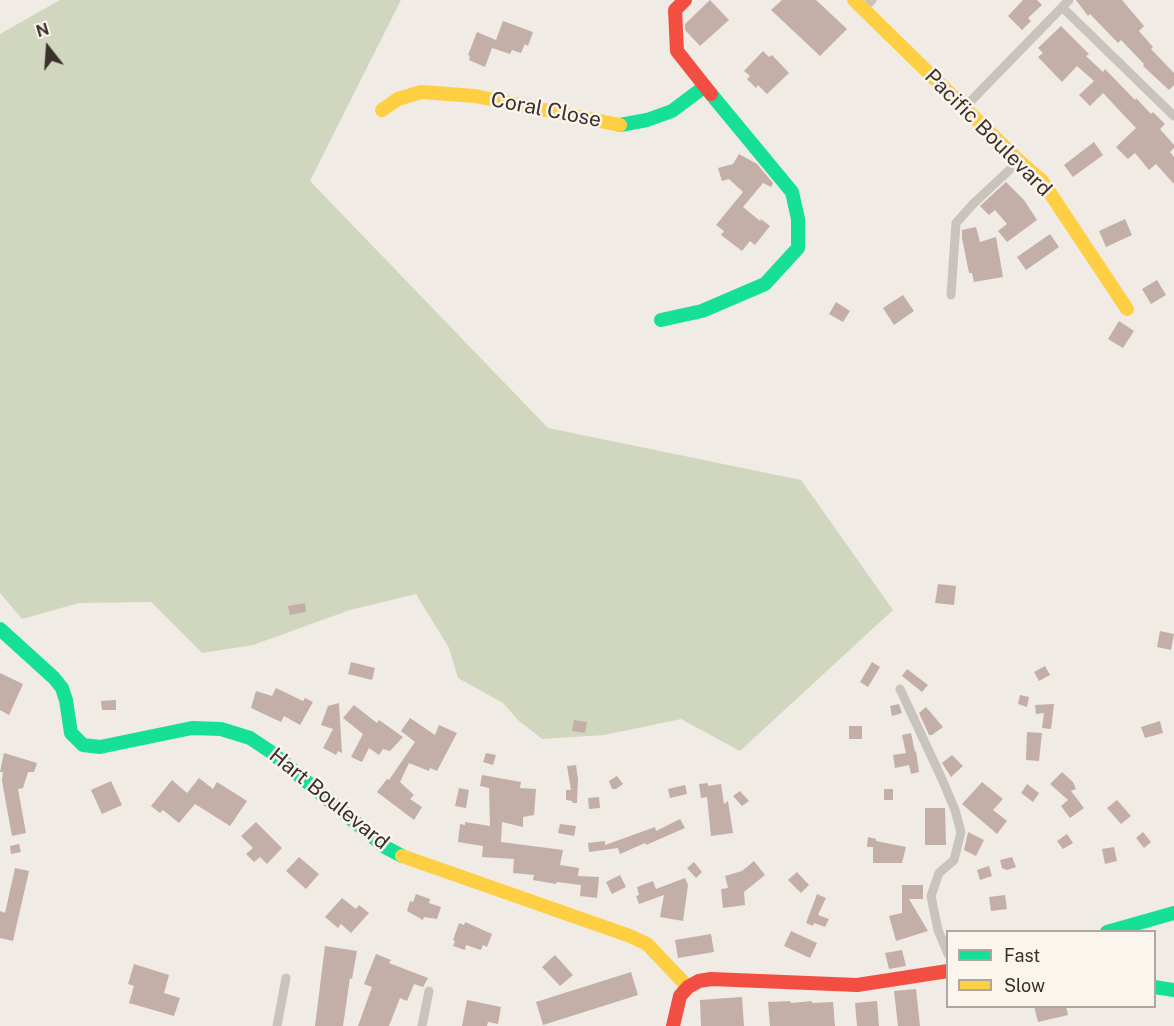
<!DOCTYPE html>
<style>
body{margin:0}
#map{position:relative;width:1174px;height:1026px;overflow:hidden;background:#f0ebe5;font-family:"Public Sans",sans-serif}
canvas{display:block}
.legend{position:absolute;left:946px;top:930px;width:210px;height:78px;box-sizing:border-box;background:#fbf5ee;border:2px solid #aea6a0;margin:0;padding:8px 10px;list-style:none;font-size:18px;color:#3b302b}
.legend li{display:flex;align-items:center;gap:12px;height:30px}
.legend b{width:30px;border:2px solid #aea6a0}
.north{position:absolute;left:18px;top:18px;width:60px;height:60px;-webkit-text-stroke:4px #fbf5ee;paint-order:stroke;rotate:343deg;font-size:16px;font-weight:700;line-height:24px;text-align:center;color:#3b302b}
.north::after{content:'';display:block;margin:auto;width:21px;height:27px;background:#3b302b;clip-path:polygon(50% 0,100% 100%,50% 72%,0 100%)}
</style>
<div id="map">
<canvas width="1174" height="1026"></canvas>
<ul class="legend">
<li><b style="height:8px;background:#16e098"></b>Fast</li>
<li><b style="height:8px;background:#ffcf43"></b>Slow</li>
</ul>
<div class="north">N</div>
</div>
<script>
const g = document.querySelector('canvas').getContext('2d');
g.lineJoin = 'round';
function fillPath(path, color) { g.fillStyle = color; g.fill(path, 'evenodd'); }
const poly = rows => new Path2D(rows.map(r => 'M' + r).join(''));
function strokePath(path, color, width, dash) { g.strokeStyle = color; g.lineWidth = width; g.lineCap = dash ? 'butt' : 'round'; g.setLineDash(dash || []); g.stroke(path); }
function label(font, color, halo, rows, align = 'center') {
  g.font = font + ' "Public Sans",sans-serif'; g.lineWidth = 5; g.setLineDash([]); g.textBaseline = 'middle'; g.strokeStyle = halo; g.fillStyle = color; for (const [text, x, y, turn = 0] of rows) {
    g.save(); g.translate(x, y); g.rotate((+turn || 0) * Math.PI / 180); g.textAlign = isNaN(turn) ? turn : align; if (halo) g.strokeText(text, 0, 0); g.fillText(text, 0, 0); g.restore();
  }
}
fillPath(poly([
 [60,0,401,0,310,181,548,428,801,480,893,610,740,751,681,719,604,735,542,739,518,720,503,703,458,678,449,648,416,594,350,610,253,645,202,653,151,602,79,603,22,619,0,593,0,34]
]), '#d1d6bf');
fillPath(poly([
 [710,0,729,20,700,46,685,30,685,24],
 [782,0,816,0,847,29,820,56,771,10],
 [1023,0,1037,0,1042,5,1028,18,1031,21,1022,30,1008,16],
 [1076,0,1122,0,1144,26,1139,31,1153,47,1151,49,1174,73,1174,85,1169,90,1143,66,1144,64,1121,40,1118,43,1090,14,1088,16],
 [503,21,533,32,528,46,525,44,521,53,512,50,510,54,492,48,485,67,469,60,470,56,468,55,477,32,496,40],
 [1061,26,1089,54,1086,56,1103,72,1105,69,1135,100,1136,98,1151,114,1153,112,1165,124,1160,129,1174,145,1174,148,1170,152,1174,157,1174,184,1156,164,1149,170,1135,153,1128,159,1116,147,1136,128,1103,93,1090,106,1079,95,1094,81,1077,66,1062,82,1038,57,1043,53,1038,48],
 [763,51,769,57,772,55,789,73,767,94,758,85,756,88,747,79,750,76,744,71],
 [1094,142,1103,155,1073,177,1064,165],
 [739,154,757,164,773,183,771,187,763,183,743,207,760,221,761,219,770,226,755,245,750,241,742,251,721,235,724,231,716,225,743,192,729,179,722,181,718,168,733,164],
 [1006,182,1024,200,1037,220,1007,242,998,231,1007,224,995,210,989,215,980,206],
 [1125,219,1132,235,1106,247,1099,231],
 [976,227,980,242,996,237,1003,277,974,282,972,273,969,273,962,238,962,230],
 [1050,234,1059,247,1026,270,1017,257],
 [1157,280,1166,295,1151,304,1142,289],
 [903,295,914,311,894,325,883,308],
 [836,302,850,311,843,322,829,314],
 [1119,321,1134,331,1123,348,1108,339],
 [938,584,956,586,954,605,935,603],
 [305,603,306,612,290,615,288,606],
 [1160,631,1174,634,1171,650,1157,647],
 [351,662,375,668,372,680,348,674],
 [872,662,880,667,868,687,860,682],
 [1045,666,1050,675,1039,681,1034,672],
 [907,669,928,685,922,692,902,676],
 [0,673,23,684,9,715,0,710],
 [276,688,303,701,305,698,313,702,300,725,284,716,281,722,251,708,256,691,272,696],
 [1020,695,1029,697,1027,707,1018,704],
 [116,700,116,710,102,710,101,701],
 [339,703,342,753,338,751,336,755,323,748,333,729,321,725,328,706],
 [899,704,902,713,892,716,890,706],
 [1054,704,1051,729,1042,728,1044,713,1036,714,1035,705],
 [354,705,377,723,379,720,403,737,390,751,383,749,379,755,369,748,362,762,351,757,363,734,343,718],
 [926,707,943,727,932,735,929,735,919,713],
 [410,718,435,735,439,725,457,733,437,771,430,768,429,771,409,763,400,782,414,795,410,799,422,807,414,820,377,792,387,779,389,780,415,742,401,731],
 [574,720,587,722,585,733,572,731],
 [1160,721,1163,733,1145,738,1141,727],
 [849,726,862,726,862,739,849,739],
 [1027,732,1042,733,1039,761,1026,760],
 [911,733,915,752,916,751,919,772,911,774,909,765,895,768,893,755,906,753,902,735],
 [4,753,37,763,34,772,28,772,23,788,18,789,26,833,12,836,2,781,3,772,0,772],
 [486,753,496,755,493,765,483,762],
 [952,755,963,766,951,777,942,763],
 [576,765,578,779,577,803,573,803,572,801,566,800,566,790,571,790,567,766],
 [1062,772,1073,782,1076,789,1071,791,1084,808,1070,818,1061,806,1068,800,1050,784],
 [482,775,521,782,520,788,536,789,534,815,523,817,523,827,502,822,501,842,563,850,560,865,579,868,578,876,599,877,597,898,580,896,581,885,557,882,556,884,533,880,534,875,513,873,514,859,482,857,483,846,458,842,460,824,465,825,465,822,490,826,489,788,480,786],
 [617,776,623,784,616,789,612,789,609,781],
 [199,778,213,789,217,782,247,801,230,826,195,804,179,823,163,810,160,813,151,806,172,780,187,793],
 [111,781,122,805,102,814,91,790],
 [982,782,1003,799,993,810,1007,821,997,834,962,804],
 [708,783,708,786,721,784,724,804,728,801,733,833,711,836,707,797,701,798,699,784],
 [1027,784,1039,793,1033,802,1021,793],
 [685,785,687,794,670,798,668,789],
 [459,788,469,790,466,808,455,806],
 [884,789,893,789,893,800,884,800],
 [740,791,749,801,742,806,733,796],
 [599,797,600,808,589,809,588,798],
 [1117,800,1131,816,1121,824,1107,808],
 [925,808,945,808,946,845,925,845],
 [680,819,685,828,646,845,645,843,620,854,618,848,589,852,588,843,605,841,605,845,655,827,656,831],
 [256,822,282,848,267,864,260,857,254,862,246,854,253,848,241,836],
 [560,824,576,826,574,836,558,833],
 [968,832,984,840,976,856,964,850],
 [1143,832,1151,842,1144,848,1136,838],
 [1067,834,1073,843,1063,849,1057,841],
 [868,837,876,839,876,841,906,847,902,863,873,863,873,847,867,847],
 [19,844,21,852,11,854,10,846],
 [1114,847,1117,861,1105,864,1102,849],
 [299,857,319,874,306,889,286,871],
 [1012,857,1016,867,1007,870,1002,868,1000,860],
 [754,861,765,875,744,892,745,905,723,908,721,889,728,888,725,876,742,871],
 [694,862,702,872,696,878,687,868],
 [989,866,992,876,980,880,977,870],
 [15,868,29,871,13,941,0,938,0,911,5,913],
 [797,872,809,885,801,893,788,880],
 [620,875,626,887,612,894,606,882],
 [685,878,688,885,683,921,660,917,664,895,639,904,636,896,639,895,637,887,653,881,656,889],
 [902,885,923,885,923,899,909,899,928,931,896,941,889,916,902,913],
 [416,894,430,899,429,903,441,907,437,919,424,917,423,920,407,911,410,901,413,902],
 [817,894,826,898,818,915,829,919,825,927,814,923,813,926,806,923],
 [1005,895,1007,909,991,911,989,897],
 [342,898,356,909,359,905,369,913,351,933,341,924,338,928,325,917],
 [465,922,492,934,487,947,483,945,481,950,466,945,465,950,453,946,455,941,453,940,459,923,464,925],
 [791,931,817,943,810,958,784,946],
 [711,934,714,952,678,958,675,940],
 [325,946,357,951,352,979,350,978,343,1026,315,1026],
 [902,950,906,966,889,969,885,953],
 [376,954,391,960,389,963,428,978,423,987,414,984,407,1001,400,998,389,1026,358,1026,372,987,364,984],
 [555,955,573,975,560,986,542,967],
 [134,964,169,975,164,993,180,998,174,1016,129,1003,134,986,128,984],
 [631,972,638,995,543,1025,536,1002],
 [916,989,920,1026,898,1026,894,991],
 [742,997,744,1026,701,1026,700,1000],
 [467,1000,501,1007,498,1024,488,1022,487,1026,462,1026],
 [790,1001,791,1003,812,1001,812,1003,833,1002,835,1026,770,1026,768,1002],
 [877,1001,879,1026,857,1026,855,1003],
 [1034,1006,1066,1006,1068,1015,1038,1022]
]), '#c3afa7');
strokePath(poly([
 [1062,7,1174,116],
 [863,9,872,0],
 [964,108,1069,0],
 [951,295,956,223,973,204,1019,161],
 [900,689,942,779,955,810,961,832,954,860,939,873,931,896,938,930,948,954],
 [277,1026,286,978],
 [422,1026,429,991]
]), '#c9c3be', 9);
strokePath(poly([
 [620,125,647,120,672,111,704,87],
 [661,320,702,311,765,284,798,248,798,219,792,192,711,94],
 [0,629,54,678,62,688,66,700,71,733,83,745,100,747,192,728,221,729,250,738,271,752,385,847,402,856],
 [1107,932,1174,913],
 [1154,987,1174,990]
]), '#16e098', 14);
strokePath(poly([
 [854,0,1019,161,1042,181,1127,309],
 [382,110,398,99,421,92,475,96,620,125],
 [402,856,630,936,647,944,688,987]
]), '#ffcf43', 14);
strokePath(poly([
 [685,0,675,10,677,51,711,94],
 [673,1026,680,996,688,987,699,981,711,979,857,985,948,971]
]), '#f24e42', 14);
label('21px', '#3b302b', '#fbf5ee', [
 ["Coral Close",546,110,11],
 ["Pacific Boulevard",988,133,45],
 ["Hart Boulevard",329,799,39]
]);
</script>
